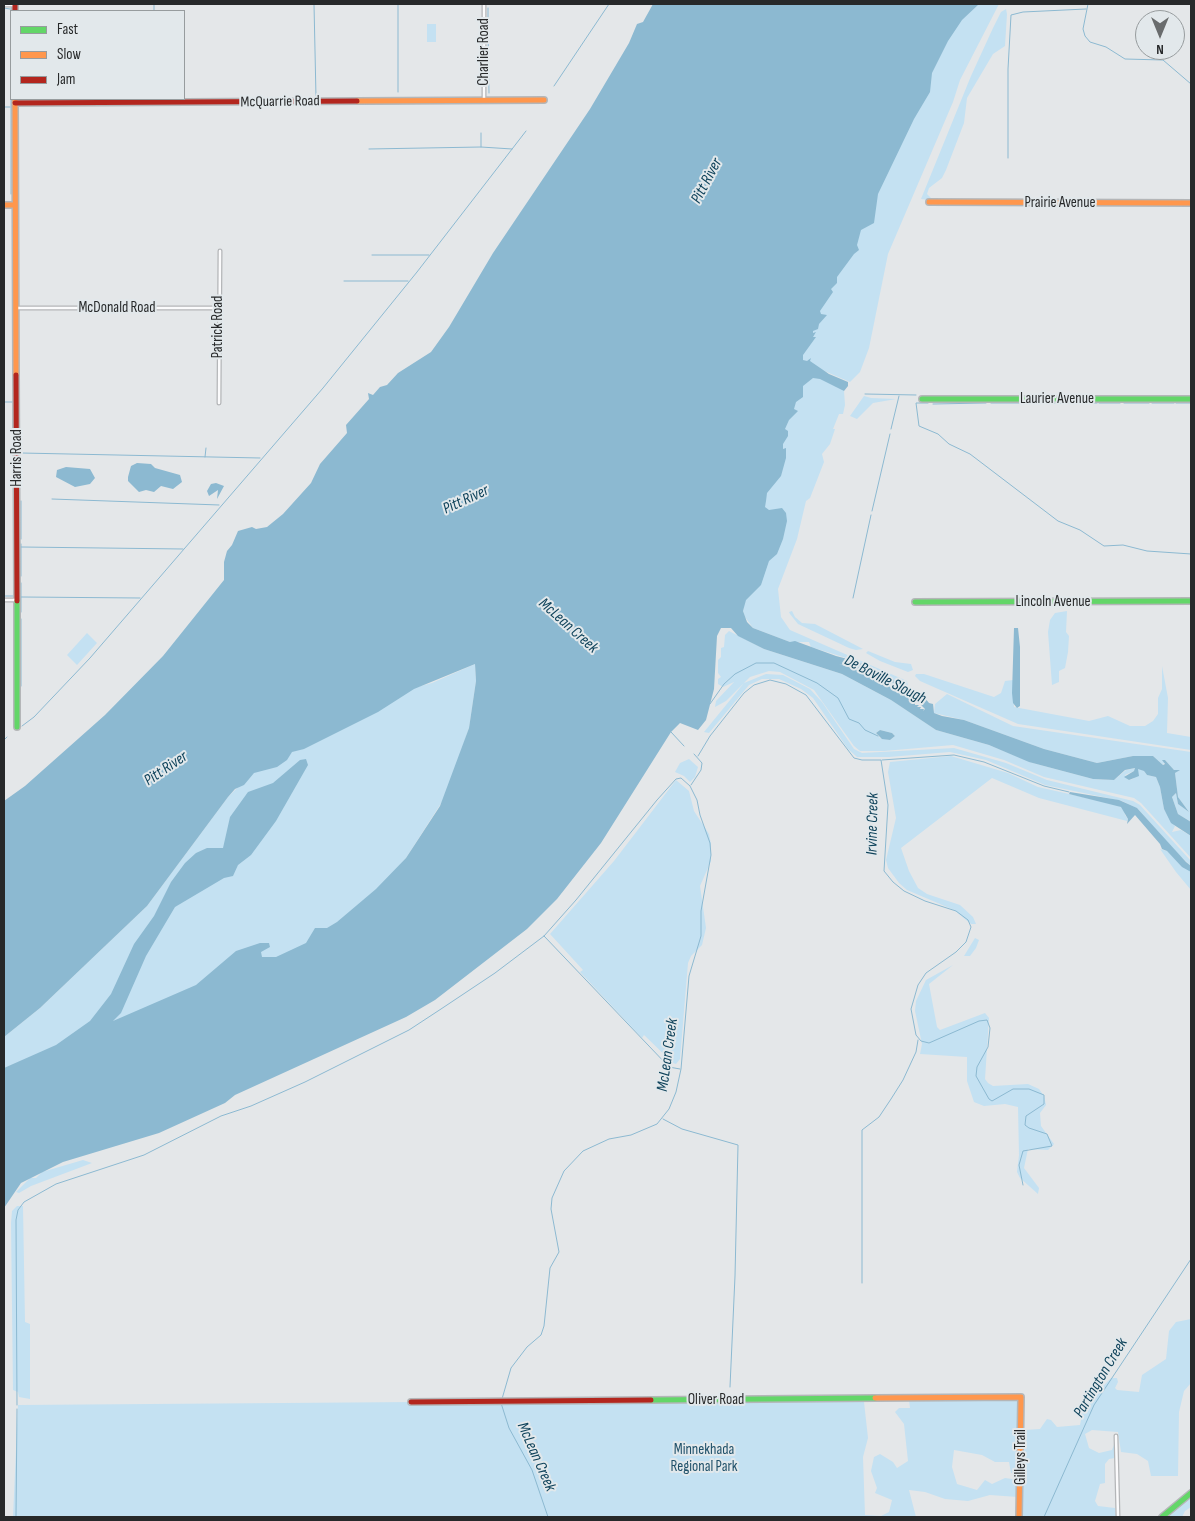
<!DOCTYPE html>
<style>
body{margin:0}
#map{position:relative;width:1195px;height:1521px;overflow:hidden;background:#e4e7e9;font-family:"Sofia Sans Condensed",sans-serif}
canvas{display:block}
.frame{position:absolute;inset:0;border:5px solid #27292a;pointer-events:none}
.legend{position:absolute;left:10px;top:10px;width:175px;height:90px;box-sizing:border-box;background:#e2e8eb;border:1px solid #979c9e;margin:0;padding:6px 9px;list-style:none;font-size:15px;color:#27292a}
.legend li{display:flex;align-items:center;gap:10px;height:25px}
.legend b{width:25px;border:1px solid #979c9e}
.north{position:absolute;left:1135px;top:10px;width:50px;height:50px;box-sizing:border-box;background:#e2e8eb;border:1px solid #979c9e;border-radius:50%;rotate:180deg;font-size:14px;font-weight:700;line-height:20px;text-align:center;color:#27292a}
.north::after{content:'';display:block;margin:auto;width:18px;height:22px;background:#696c6d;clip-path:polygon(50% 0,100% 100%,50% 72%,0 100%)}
</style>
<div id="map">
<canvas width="1195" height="1521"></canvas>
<div class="frame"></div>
<ul class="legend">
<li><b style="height:6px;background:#63d668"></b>Fast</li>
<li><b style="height:6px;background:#ff974d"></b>Slow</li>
<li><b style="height:6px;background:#b3261e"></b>Jam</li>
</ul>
<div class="north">N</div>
</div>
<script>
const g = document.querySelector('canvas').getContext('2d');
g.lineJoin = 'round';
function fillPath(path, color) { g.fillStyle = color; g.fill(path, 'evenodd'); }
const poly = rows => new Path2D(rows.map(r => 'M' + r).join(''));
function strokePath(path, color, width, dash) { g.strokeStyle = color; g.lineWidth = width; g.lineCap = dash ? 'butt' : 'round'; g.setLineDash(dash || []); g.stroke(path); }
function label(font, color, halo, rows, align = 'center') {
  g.font = font + ' "Sofia Sans Condensed",sans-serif'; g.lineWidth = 4; g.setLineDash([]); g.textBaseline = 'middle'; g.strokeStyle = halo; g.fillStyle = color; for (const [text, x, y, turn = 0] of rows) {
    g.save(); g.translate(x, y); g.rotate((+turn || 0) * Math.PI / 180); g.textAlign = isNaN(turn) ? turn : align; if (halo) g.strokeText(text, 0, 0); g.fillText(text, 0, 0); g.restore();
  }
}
fillPath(poly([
 [932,4,999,4,960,80,953,102,888,254,869,348,860,372,850,382,794,358],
 [1006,9,1007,14,1005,46,993,54,967,98,964,123,946,170,942,178,929,188,927,194,931,198,930,200,921,199,971,76,993,28,1001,12],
 [427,24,436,24,436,42,427,42],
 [785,348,844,391,845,405,843,414,839,414,833,429,835,429,830,444,822,454,824,462,810,498,806,501,797,539,778,589,781,617,790,630,907,681,908,687,859,662,811,647,809,642,790,642,753,628,745,617,743,611],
 [864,396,871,398,896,399,873,403,857,419,850,416],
 [792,611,795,617,802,623,815,624,863,649,856,650,849,648,798,624,790,614,789,612],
 [1067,611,1066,632,1069,636,1068,652,1065,668,1059,671,1059,682,1052,685,1048,632,1050,620,1055,613],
 [729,631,764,649,842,674,891,700,936,730,989,745,1033,763,1093,779,1114,780,1126,770,1135,768,1134,771,1125,775,1129,780,1133,779,1138,768,1144,771,1147,775,1156,777,1160,787,1164,809,1175,826,1172,832,1181,830,1191,836,1191,858,1141,803,1134,798,1044,777,1004,760,953,745,884,751,860,751,854,746,814,690,780,672,769,671,750,677,726,701,715,707,716,701,734,682,723,687,718,684,718,679,721,677,718,673,718,660,721,657,721,648,724,647,725,635],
 [880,730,892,733,895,736,890,740,880,738,876,733],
 [87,633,97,643,77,665,67,655],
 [868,651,895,662,911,664,913,670,908,672,880,661,866,653],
 [475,664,476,681,469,728,447,794,406,858,359,913,277,965,4,1068,4,1037,40,1008,147,906,228,797,322,704,409,689,432,683],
 [1162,666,1168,698,1167,733,1191,737,1191,750,1018,724,920,681,915,676,916,674,924,674,994,697,1001,693,1005,681,1013,680,1014,707,1089,721,1108,716,1130,726,1145,726,1153,721,1158,714,1158,698,1162,689],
 [766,674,783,675,810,689,822,702,854,749,862,753,954,748,1006,763,1047,780,1133,801,1140,805,1191,861,1191,866,1178,854,1138,809,1122,801,1045,785,986,760,950,752,889,757,857,757,848,749,813,698,801,689,779,679,762,679,749,685,709,733,704,732,744,683],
 [947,694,1013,726,1191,752,1191,822,1178,814,1172,797,1176,793,1178,804,1189,812,1178,797,1175,773,1179,770,1174,770,1165,760,1163,765,1153,756,1133,756,1097,763,1044,749,964,720,934,713,935,704],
 [951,756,1008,773,1038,787,1114,804,1124,808,1125,815,1128,819,1127,821,1039,798,992,778,901,848,909,871,918,888,927,894,960,905,973,917,976,924,971,924,954,910,907,890,899,883,888,868,886,860,896,818,888,772,890,762],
 [689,759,698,767,695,777,690,782,684,776,675,772,680,763],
 [676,780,689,791,694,811,709,834,711,844,711,861,700,886,706,928,702,945,691,956,688,963,680,1059,676,1064,673,1063,644,1035,642,1038,580,972,583,970,550,934,614,861],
 [1160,849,1167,851,1191,872,1191,890,1176,872],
 [975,938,979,940,976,948,970,956,964,956],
 [953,965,929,984,937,1027,940,1030,985,1013,989,1018,985,1079,988,1083,993,1086,1028,1084,1039,1089,1044,1096,1046,1105,1040,1113,1041,1126,1054,1144,1048,1150,1028,1149,1024,1168,1039,1188,1038,1194,1020,1178,1017,1172,1019,1155,1018,1107,1005,1104,984,1106,974,1102,967,1081,967,1057,920,1054,922,1044,915,1011,916,1001,926,980],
 [83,1160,92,1163,31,1186,19,1193,16,1192,30,1178,36,1178,42,1172],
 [17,1206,23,1206,25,1322,30,1324,30,1399,19,1397,18,1392,13,1390,11,1223,12,1211],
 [1191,1319,1191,1383,1184,1391,1179,1412,1178,1476,1151,1476,1148,1461,1137,1454,1121,1452,1118,1432,1092,1430,1085,1434,1089,1448,1099,1453,1112,1450,1114,1445,1116,1448,1115,1458,1109,1459,1105,1464,1105,1483,1100,1484,1095,1501,1098,1506,1115,1508,1116,1517,1022,1517,1025,1430,1040,1429,1047,1419,1051,1420,1057,1427,1080,1425,1084,1405,1111,1378,1117,1378,1118,1382,1115,1388,1117,1390,1139,1392,1142,1375,1166,1359,1169,1331,1176,1322],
 [812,1399,812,1401,864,1402,868,1438,863,1457,865,1515,881,1516,889,1512,892,1500,875,1493,877,1488,871,1471,874,1457,880,1454,893,1462,897,1468,908,1461,904,1424,895,1412,899,1408,910,1408,909,1400,1018,1400,1019,1475,1011,1473,1009,1462,995,1462,982,1455,954,1450,952,1467,957,1484,977,1490,985,1480,992,1484,1005,1478,1019,1480,1018,1497,990,1495,968,1501,945,1499,925,1492,909,1490,916,1517,13,1517,18,1405],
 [1191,1498,1191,1507,1185,1511,1182,1517,1168,1517]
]), '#c4e1f2');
fillPath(poly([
 [653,4,979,4,962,20,948,41,932,73,930,92,914,119,878,194,874,223,861,230,857,245,859,250,854,254,837,277,837,283,831,289,833,292,820,311,821,314,827,315,819,324,818,329,813,331,813,333,816,332,813,337,816,337,803,355,803,360,807,361,811,358,810,361,829,374,848,382,848,386,844,391,820,379,813,378,803,386,803,397,796,402,794,409,798,411,789,420,785,429,788,431,788,436,783,444,783,449,786,448,786,458,781,476,767,493,766,501,765,507,769,510,782,508,786,513,787,521,783,539,777,554,769,561,761,585,746,600,743,611,747,622,753,628,790,642,795,641,836,656,859,662,908,687,925,698,929,703,933,704,934,713,942,716,964,720,1044,749,1097,763,1133,756,1153,756,1163,765,1165,764,1162,760,1165,760,1174,770,1180,770,1175,773,1178,797,1189,812,1178,804,1176,793,1172,797,1178,814,1191,822,1191,836,1171,823,1164,809,1160,787,1156,777,1147,775,1144,771,1138,769,1139,776,1129,780,1124,777,1134,771,1135,768,1125,770,1114,780,1093,779,1029,762,989,745,936,730,891,700,842,674,764,649,738,636,731,628,721,628,717,636,714,689,706,720,698,730,680,723,671,732,601,843,557,899,527,929,435,1000,406,1017,235,1095,225,1103,159,1133,63,1162,21,1183,4,1208,4,1068,56,1045,90,1021,111,994,134,944,154,916,171,882,185,863,196,853,207,848,223,848,230,817,248,792,273,783,300,760,306,759,308,765,276,821,251,855,238,865,233,876,224,878,175,907,146,956,121,1013,113,1021,196,985,236,951,260,943,269,943,270,947,261,952,262,957,276,957,306,943,315,928,327,928,337,922,376,889,406,858,440,806,469,728,476,681,475,664,414,689,378,712,304,749,292,752,287,760,277,767,254,773,244,785,235,789,228,797,147,906,40,1008,4,1037,4,801,25,786,105,715,163,656,224,580,224,562,227,551,232,545,238,531,252,527,256,529,267,527,283,514,311,483,320,464,347,433,346,425,369,399,368,393,373,395,380,387,387,385,398,373,431,352,449,327,493,253,590,109,629,43,637,24,643,22],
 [137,463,151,464,155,468,180,475,182,482,173,489,161,486,154,492,146,490,139,492,128,481,128,477,131,466],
 [66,467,90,469,95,478,90,484,75,487,56,477,57,470],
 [216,483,224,486,217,499,218,490,209,496,207,491,211,484],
 [1014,628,1018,628,1020,647,1020,706,1017,708,1013,703,1012,693],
 [880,730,892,733,895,736,890,740,882,739,876,733],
 [1070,792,1119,800,1137,808,1186,862,1191,866,1191,872,1182,867,1167,851,1162,849,1160,844,1135,815,1127,824,1128,819,1121,807,1069,794]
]), '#8cb9d1');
fillPath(poly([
 [839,664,856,668,868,673,870,671,869,674,872,673,874,676,875,674,877,678,879,676,879,679,881,677,880,680,884,679,885,682,886,680,886,683,889,682,890,685,892,683,893,687,895,685,894,688,897,686,897,689,900,688,901,692,903,690,904,693,913,699,914,697,914,699,917,699,916,701,919,701,920,704,922,703,921,705,925,709,923,711,924,709,920,709,921,707,917,707,919,705,915,705,915,701,912,703,912,699,902,694,900,696,901,693,864,672]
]), '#e4e7e9');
strokePath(poly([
 [154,4,154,11],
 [314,4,316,97],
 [1088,4,1083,29,1085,36,1090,42,1106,47,1125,59,1163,60,1191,84],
 [4,8,10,9],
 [11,8,11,194],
 [488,23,488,8],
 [488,32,489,93],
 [554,86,609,4],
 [398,92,398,4],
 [478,103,518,103],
 [365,104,473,103],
 [4,107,10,107],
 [481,133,481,147],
 [369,149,481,147,512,149],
 [1008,158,1008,69,1011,15,1023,12,1086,9],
 [372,255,429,255],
 [344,281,408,281],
 [865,394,916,395],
 [13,401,13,434],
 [4,402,13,402],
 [928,403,916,403,919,426,938,434,949,444,970,454,1058,521,1080,530,1104,546,1123,545,1147,551,1191,554],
 [991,403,1034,403],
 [1039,403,1073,403],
 [1077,403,1097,403],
 [1099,403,1120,403],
 [1124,403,1149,403],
 [1152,403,1174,403],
 [1176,403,1191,403],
 [933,404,986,403],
 [891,429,899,396],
 [21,453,260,458],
 [205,457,206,448],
 [21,465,21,484],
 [52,499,219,505],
 [21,501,21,539],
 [872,511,890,434],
 [21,547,183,549],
 [21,576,21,544],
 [21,583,21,612],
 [4,596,13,596],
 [21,597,140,598],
 [853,598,871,515],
 [21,619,21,686],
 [710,704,724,684,735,674,756,663,774,663,817,683,838,698,849,719,859,723,865,730,878,736],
 [22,726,34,717,90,658,323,388,417,272,526,131],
 [671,732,684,746],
 [4,740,7,737],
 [698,756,710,736,744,693,754,685,770,680,786,684,806,695,854,758,862,760,881,760,888,805,884,871,893,882,904,891,925,901,956,911,968,920,971,927,966,942,956,952,926,973,918,985,911,1009,916,1035,921,1041,929,1043,979,1021,987,1020,990,1028,988,1047,977,1067,976,1076,989,1099,992,1101,1013,1089,1029,1089,1044,1095,1044,1104,1026,1116,1025,1125,1029,1128,1047,1134,1052,1146,1023,1151,1019,1165,1023,1185],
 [882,760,954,755,984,762,1044,786,1069,792],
 [691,785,701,770,702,763,694,754],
 [544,936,669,1067,680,1069],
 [663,1119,682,1129,738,1145,735,1276,730,1387],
 [862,1283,862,1130,879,1117,891,1099,903,1080,916,1052,918,1040],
 [501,1403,509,1428,532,1470,548,1517],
 [17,1405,16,1220,18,1210,24,1202,56,1184,144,1155,221,1116,251,1106,305,1082,409,1030,441,1009,495,973,544,936,576,900,657,800,676,779,681,778,690,786,697,800,700,815,710,843,711,855,701,911,701,936,689,976,681,1069,676,1092,669,1109,657,1124,631,1135,609,1139,583,1151,564,1171,552,1198,551,1209,559,1252,550,1268,544,1326,541,1335,527,1347,511,1368,502,1399],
 [16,1517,17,1409],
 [1044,1517,1094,1405,1191,1259]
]), '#8cb9d1', 1);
const street = poly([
 [484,4,484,99],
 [4,5,15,5],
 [16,308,218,308],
 [219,403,220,251],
 [4,600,17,600],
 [1116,1436,1118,1517]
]);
const fast = poly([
 [922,399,1191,399],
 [17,601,17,727],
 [915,602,1191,601],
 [651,1400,875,1398],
 [1162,1517,1191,1493]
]);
const slow = poly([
 [15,99,16,375],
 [357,101,544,100],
 [929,202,1191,203],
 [4,205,15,205],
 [875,1398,1021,1397,1019,1517]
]);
const jam = poly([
 [15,4,15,11],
 [15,103,357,101],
 [16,375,17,601],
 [411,1402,651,1400]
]);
strokePath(street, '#b4b6b8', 5);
strokePath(fast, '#b4b6b8', 8);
strokePath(slow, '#b4b6b8', 8);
strokePath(jam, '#b4b6b8', 8);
strokePath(street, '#fbfbfc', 2.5);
strokePath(fast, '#63d668', 5);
strokePath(slow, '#ff974d', 5);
strokePath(jam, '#b3261e', 5);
label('15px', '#27292a', '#e2e8eb', [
 ["Charlier Road",484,52,-90],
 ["McQuarrie Road",280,102,-1],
 ["Prairie Avenue",1060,203],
 ["McDonald Road",117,308],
 ["Patrick Road",218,327,-90],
 ["Laurier Avenue",1057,399],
 ["Harris Road",17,458,-90],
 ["Lincoln Avenue",1053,602],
 ["Oliver Road",716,1400],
 ["Gilleys Trail",1021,1457,-90]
]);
label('15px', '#20516a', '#e2e8eb', [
 ["Minnekhada",704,1450],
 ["Regional Park",704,1467]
]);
label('italic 16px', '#0f435b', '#e2e8eb', [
 ["Pitt River",707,181,-62],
 ["Pitt River",466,500,-25],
 ["McLean Creek",568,626,42],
 ["De Boville Slough",885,680,27],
 ["Pitt River",166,769,-34],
 ["Irvine Creek",873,824,-89],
 ["McLean Creek",668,1055,-82],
 ["Partington Creek",1101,1378,-59],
 ["McLean Creek",536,1457,66]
]);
</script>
